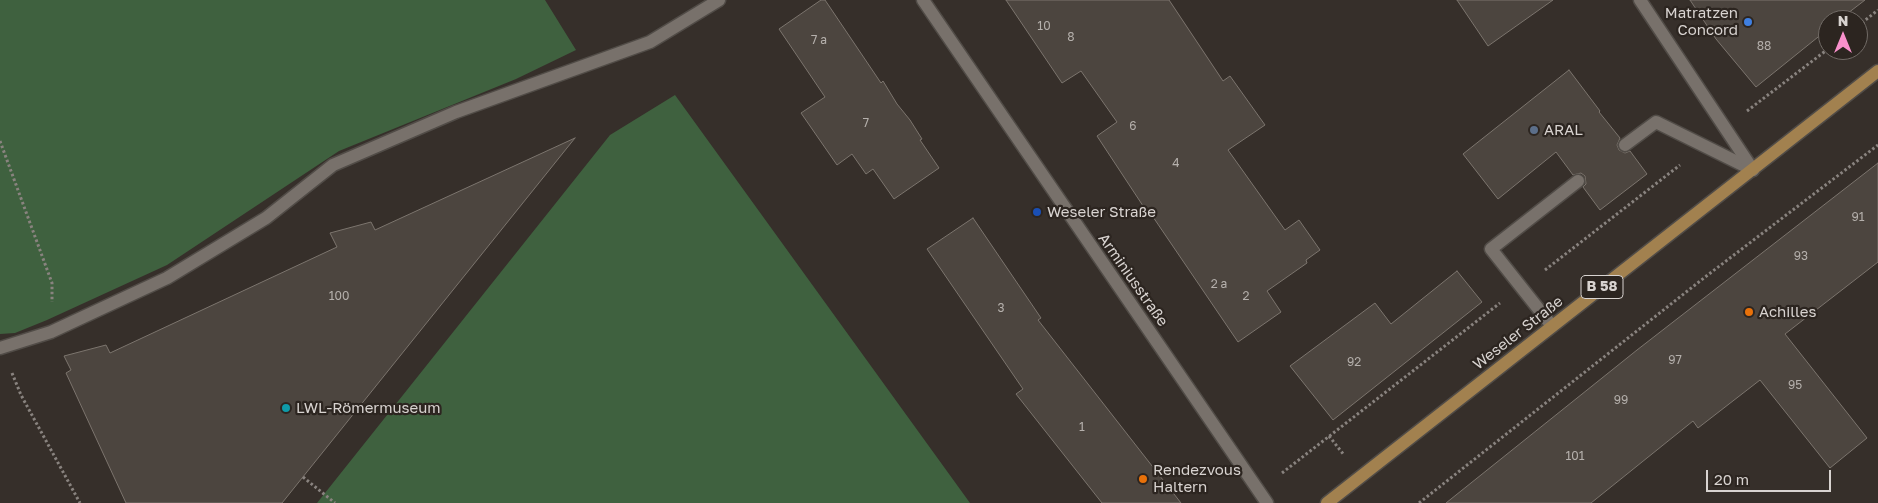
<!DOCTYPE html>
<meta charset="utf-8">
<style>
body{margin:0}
#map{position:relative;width:1878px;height:503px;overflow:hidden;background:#362f2a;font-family:"Golos Text",sans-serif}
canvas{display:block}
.north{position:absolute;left:1818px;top:10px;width:50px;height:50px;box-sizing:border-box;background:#2c2520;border:1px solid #716b66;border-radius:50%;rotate:0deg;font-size:14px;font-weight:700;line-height:20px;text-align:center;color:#d8d3d0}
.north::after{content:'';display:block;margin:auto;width:18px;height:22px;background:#f890cb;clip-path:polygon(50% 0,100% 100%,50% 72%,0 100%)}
.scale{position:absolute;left:1706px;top:470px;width:125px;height:22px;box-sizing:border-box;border:2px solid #d8d3d0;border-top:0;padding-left:6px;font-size:15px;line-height:18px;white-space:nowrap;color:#d8d3d0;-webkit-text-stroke:4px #2c2520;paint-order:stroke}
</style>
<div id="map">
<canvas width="1878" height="503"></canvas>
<div class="north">N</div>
<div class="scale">20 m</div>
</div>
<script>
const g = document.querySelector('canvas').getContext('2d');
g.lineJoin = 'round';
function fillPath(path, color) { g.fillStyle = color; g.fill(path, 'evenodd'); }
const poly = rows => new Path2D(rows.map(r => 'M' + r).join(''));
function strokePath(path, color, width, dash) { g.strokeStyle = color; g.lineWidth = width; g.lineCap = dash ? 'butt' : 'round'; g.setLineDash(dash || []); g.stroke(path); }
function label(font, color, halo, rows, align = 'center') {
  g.font = font + ' "Golos Text",sans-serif'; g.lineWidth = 4.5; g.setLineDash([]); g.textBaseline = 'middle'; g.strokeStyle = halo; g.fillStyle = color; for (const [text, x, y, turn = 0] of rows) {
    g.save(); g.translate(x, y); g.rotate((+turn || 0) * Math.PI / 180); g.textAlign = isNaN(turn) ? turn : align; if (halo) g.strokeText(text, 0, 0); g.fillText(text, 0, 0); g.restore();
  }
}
fillPath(poly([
 [0,0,545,0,576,50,516,79,339,151,167,265,47,320,15,333,0,334],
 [675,95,970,503,317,503,610,135]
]), '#3f613f');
const building = poly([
 [821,0,825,0,881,83,883,81,897,104,910,120,922,139,920,140,939,168,894,199,873,169,866,174,852,154,837,165,801,113,825,97,779,29,821,0],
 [1006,0,1169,0,1223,81,1230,76,1265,125,1228,150,1285,230,1299,220,1320,250,1306,260,1307,263,1267,291,1281,312,1238,342,1151,214,1149,215,1097,136,1117,122,1081,71,1062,83,1006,0],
 [1457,0,1553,0,1488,46,1457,0],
 [1690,0,1865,0,1839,20,1828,20,1828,29,1756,87,1716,39,1690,0],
 [1569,70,1600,111,1599,112,1620,138,1617,145,1619,150,1625,153,1630,151,1647,174,1600,210,1583,187,1586,184,1585,176,1581,173,1573,175,1556,152,1498,199,1463,154,1569,70],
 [575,138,282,503,126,503,66,373,71,370,64,356,106,345,110,353,337,247,330,233,371,222,375,230,575,138],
 [1878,163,1878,262,1785,334,1867,438,1830,468,1760,380,1698,428,1693,421,1591,503,1446,503,1637,350,1878,163],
 [973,218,1041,318,1038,320,1181,503,1102,503,1016,394,1023,389,927,249,973,218],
 [1457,271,1482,302,1333,420,1290,366,1375,303,1391,324,1457,271]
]);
fillPath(building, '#4c453f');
strokePath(building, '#7c756e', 1);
const service = poly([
 [1625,145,1656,122,1753,170],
 [1552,326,1491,249,1578,181],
 [0,348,51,332,167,278,266,218,333,165,456,112,650,42,719,0]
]);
const minor = poly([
 [923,0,1267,503],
 [1640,0,1753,170]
]);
const primary = poly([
 [1327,503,1878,71]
]);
strokePath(service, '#514c47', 15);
strokePath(minor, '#514c47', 15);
strokePath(primary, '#514c47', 15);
strokePath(poly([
 [1858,26,1878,10],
 [1747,111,1828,49],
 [0,141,52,283,52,302],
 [1545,270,1680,165],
 [12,373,21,395,80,503],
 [1329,436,1344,455],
 [1282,473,1500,303],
 [303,477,335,503],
 [1419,503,1709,274,1878,145]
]), '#89837f', 3, [2.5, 2.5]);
strokePath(service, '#78716b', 12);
strokePath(minor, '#78716b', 12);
strokePath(primary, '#a2814f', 12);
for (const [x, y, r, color] of [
 [1748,22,5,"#3f7fe0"],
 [1534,130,5,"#5c6f8a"],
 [1037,212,5,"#1a4fb4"],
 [1749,312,5,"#e8710a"],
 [286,408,5,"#0f9aa8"],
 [1143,479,5,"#e8710a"]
]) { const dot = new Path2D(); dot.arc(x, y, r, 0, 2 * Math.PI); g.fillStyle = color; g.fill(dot); strokePath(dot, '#2c2520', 2); }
label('12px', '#b5b0ac', null, [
 ["10",1044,26],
 ["8",1071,37],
 ["7 a",819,40],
 ["88",1764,46],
 ["7",866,123],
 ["6",1133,126],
 ["4",1176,163],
 ["91",1858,217],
 ["93",1801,256],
 ["2 a",1219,284],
 ["100",339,296],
 ["2",1246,296],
 ["3",1001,308],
 ["97",1675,360],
 ["92",1354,362],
 ["95",1795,385],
 ["99",1621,400],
 ["1",1082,427],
 ["101",1575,456]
]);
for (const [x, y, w] of [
 [1602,287,42]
]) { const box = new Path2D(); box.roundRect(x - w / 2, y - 11.5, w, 23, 4); g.fillStyle = '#2c2520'; g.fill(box); strokePath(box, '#d8d3d0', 1); }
label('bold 14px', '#d8d3d0', null, [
 ["B 58",1602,287]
]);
label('15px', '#d8d3d0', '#2c2520', [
 ["Matratzen",1738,13,"right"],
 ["Concord",1738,30,"right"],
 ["ARAL",1544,130],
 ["Weseler Straße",1047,212],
 ["Achilles",1759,312],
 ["LWL-Römermuseum",296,408],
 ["Rendezvous",1153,470],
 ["Haltern",1153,487]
], 'left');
label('15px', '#d8d3d0', '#2c2520', [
 ["Arminiusstraße",1133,280,55],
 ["Weseler Straße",1518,333,-38]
]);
</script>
